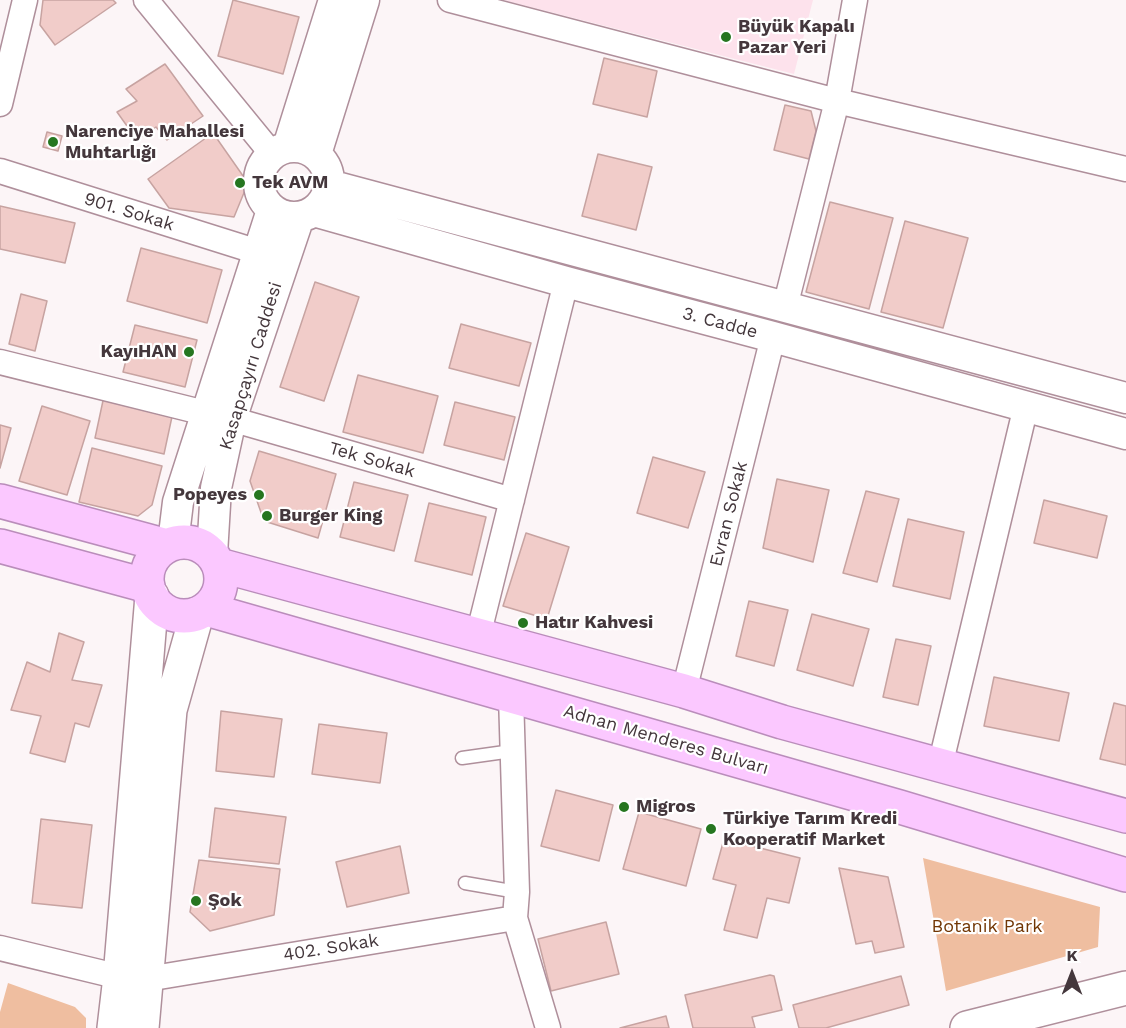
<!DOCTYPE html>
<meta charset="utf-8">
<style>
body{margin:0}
#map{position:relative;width:1126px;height:1028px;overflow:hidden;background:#fcf5f7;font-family:"Work Sans",sans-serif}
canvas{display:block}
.north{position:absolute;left:1042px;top:944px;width:60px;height:60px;-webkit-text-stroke:4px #fff;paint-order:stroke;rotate:0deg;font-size:16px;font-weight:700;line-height:24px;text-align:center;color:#44373c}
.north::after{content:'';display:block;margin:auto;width:21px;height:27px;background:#44373c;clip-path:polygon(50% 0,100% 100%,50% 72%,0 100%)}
</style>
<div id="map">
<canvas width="1126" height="1028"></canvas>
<div class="north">K</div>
</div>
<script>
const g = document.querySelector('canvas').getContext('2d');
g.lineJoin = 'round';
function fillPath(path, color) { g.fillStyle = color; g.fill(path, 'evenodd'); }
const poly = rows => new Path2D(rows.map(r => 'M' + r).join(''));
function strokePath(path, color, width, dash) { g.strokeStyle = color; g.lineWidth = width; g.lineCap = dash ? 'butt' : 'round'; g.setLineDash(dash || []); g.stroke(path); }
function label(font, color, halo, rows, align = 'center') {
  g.font = font + ' "Work Sans",sans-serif'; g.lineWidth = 4.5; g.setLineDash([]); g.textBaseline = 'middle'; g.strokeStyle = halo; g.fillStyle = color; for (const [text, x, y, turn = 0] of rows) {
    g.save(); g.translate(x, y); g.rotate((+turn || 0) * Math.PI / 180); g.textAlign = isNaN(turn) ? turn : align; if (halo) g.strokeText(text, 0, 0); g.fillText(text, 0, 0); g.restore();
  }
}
fillPath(poly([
 [503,0,813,0,794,74]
]), '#fde2ec');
fillPath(poly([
 [923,858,1100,907,1098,947,946,991],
 [8,983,75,1007,86,1018,86,1028,0,1028,0,1012]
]), '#efbea0');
const building = poly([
 [43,0,113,0,116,3,55,45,40,25,43,0],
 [233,0,299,17,283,74,218,56,233,0],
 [604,58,657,71,647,117,593,104,604,58],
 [165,64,203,116,167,140,156,127,137,140,117,112,137,101,126,89,165,64],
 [785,105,811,111,816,131,809,159,774,150,785,105],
 [47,132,62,136,58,151,43,147,47,132],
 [213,133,248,183,234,217,169,208,148,179,213,133],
 [598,154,652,167,636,230,582,216,598,154],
 [830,202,893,218,869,309,806,292,830,202],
 [0,206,75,223,65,263,0,249,0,206],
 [905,221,968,238,943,328,881,312,905,221],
 [141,248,222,270,207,323,127,301,141,248],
 [315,282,359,297,324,401,280,387,315,282],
 [21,294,47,301,35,351,9,344,21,294],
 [461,324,531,343,519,386,449,368,461,324],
 [135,325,197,340,185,387,123,372,135,325],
 [358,375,438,396,423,453,343,432,358,375],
 [104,396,173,412,164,454,95,438,104,396],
 [455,402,515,417,504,460,444,445,455,402],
 [42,406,90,421,67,495,19,481,42,406],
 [0,425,11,428,0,468,0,425],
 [92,448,162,466,152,505,138,516,79,502,92,448],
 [259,451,336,474,318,538,264,521,250,481,259,451],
 [653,457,705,472,688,528,637,513,653,457],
 [777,479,829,490,813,562,763,548,777,479],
 [354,482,408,495,394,551,340,537,354,482],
 [866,491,899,499,877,582,843,573,866,491],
 [1044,500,1107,516,1097,558,1034,543,1044,500],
 [429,503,486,517,472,575,415,561,429,503],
 [908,519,964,532,950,599,893,586,908,519],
 [526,533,569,547,547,619,503,606,526,533],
 [749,601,788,610,774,666,736,656,749,601],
 [812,614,869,629,853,686,797,670,812,614],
 [59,633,84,642,72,680,102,685,89,727,75,723,65,762,30,753,41,716,11,710,27,662,50,672,59,633],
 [896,639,931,646,918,705,883,697,896,639],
 [994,677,1069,693,1059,741,984,726,994,677],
 [1114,703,1126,706,1126,765,1100,759,1114,703],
 [221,711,282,719,274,777,216,771,221,711],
 [319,724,387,733,380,783,312,774,319,724],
 [556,790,613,805,599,861,541,846,556,790],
 [215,808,286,817,279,864,209,857,215,808],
 [639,812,701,829,686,886,623,869,639,812],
 [41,819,92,825,82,908,32,903,41,819],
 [724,839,800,858,789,903,767,898,757,938,724,930,736,885,713,879,724,839],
 [400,846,409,893,347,907,336,862,400,846],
 [199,860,280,869,274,915,210,931,190,912,199,860],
 [839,868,888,877,904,947,875,953,872,941,856,944,839,868],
 [606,922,619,974,551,991,538,939,606,922],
 [770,975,774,976,782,1010,752,1017,755,1028,693,1028,685,995,770,975],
 [901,976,909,1005,826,1028,799,1028,793,1005,901,976],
 [666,1016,669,1028,620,1028,666,1016]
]);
fillPath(building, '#f1ccc9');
strokePath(building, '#c7a3a1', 1.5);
const service = poly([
 [462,758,512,751],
 [465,883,517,892]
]);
const minor = poly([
 [146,0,272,154],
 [450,0,837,101,1126,169],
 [0,104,25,0],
 [0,171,258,252],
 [785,307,837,101,855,0],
 [0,362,205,413],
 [231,419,512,500],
 [478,636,566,282],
 [684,691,773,337],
 [511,696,517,892,515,918,548,1028],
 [940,766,1026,406],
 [0,948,120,977],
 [147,979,515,918]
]);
const tertiary = poly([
 '259 182a35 35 0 1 1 70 0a35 35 0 1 1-70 0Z',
 [288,147,334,0],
 [316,154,364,0],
 [329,185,1126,398],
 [314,211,566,282,773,337,1126,434],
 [173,543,178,502,272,210],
 [212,554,216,488,231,419,299,217]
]);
const secondary = poly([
 [114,1028,120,977,152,596],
 [142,1028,170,710,197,614],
 [967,1028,1126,988]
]);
const trunk = poly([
 [0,501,167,546],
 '147 579a37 37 0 1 1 74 0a37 37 0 1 1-74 0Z',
 [0,546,148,586],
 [219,565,684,691,782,722,1126,816],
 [206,609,900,807,1126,875]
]);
strokePath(service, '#af8f9b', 15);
strokePath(minor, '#af8f9b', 27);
strokePath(tertiary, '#af8f9b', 33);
strokePath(secondary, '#af8f9b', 36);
strokePath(trunk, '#ba8dbb', 36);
strokePath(service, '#fff', 12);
strokePath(minor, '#fff', 24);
strokePath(tertiary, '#fff', 30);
strokePath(secondary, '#fff', 33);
strokePath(trunk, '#fbc8ff', 33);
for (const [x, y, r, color] of [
 [726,37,6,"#267620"],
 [53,142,6,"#267620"],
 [240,183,6,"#267620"],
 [189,352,6,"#267620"],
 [259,495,6,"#267620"],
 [267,516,6,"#267620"],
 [523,623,6,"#267620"],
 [624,807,6,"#267620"],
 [711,829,6,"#267620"],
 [196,901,6,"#267620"]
]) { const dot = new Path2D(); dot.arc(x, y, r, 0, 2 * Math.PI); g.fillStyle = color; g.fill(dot); strokePath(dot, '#fff', 2); }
label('bold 18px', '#44373c', '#fff', [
 ["Büyük Kapalı",738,27],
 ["Pazar Yeri",738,48],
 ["Narenciye Mahallesi",65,132],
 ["Muhtarlığı",65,153],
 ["Tek AVM",252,183],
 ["KayıHAN",177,352,"right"],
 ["Popeyes",247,495,"right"],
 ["Burger King",279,516],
 ["Hatır Kahvesi",535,623],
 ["Migros",636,807],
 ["Türkiye Tarım Kredi",723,819],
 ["Kooperatif Market",723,840],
 ["Şok",208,901]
], 'left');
label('18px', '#44373c', '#fff', [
 ["901. Sokak",129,212,17],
 ["3. Cadde",720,323,15],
 ["Kasapçayırı Caddesi",251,366,-73],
 ["Tek Sokak",372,460,16],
 ["Evran Sokak",729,514,-76],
 ["Adnan Menderes Bulvarı",666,740,16],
 ["402. Sokak",331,948,-9]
]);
label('18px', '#713604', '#fff', [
 ["Botanik Park",987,927]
]);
</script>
